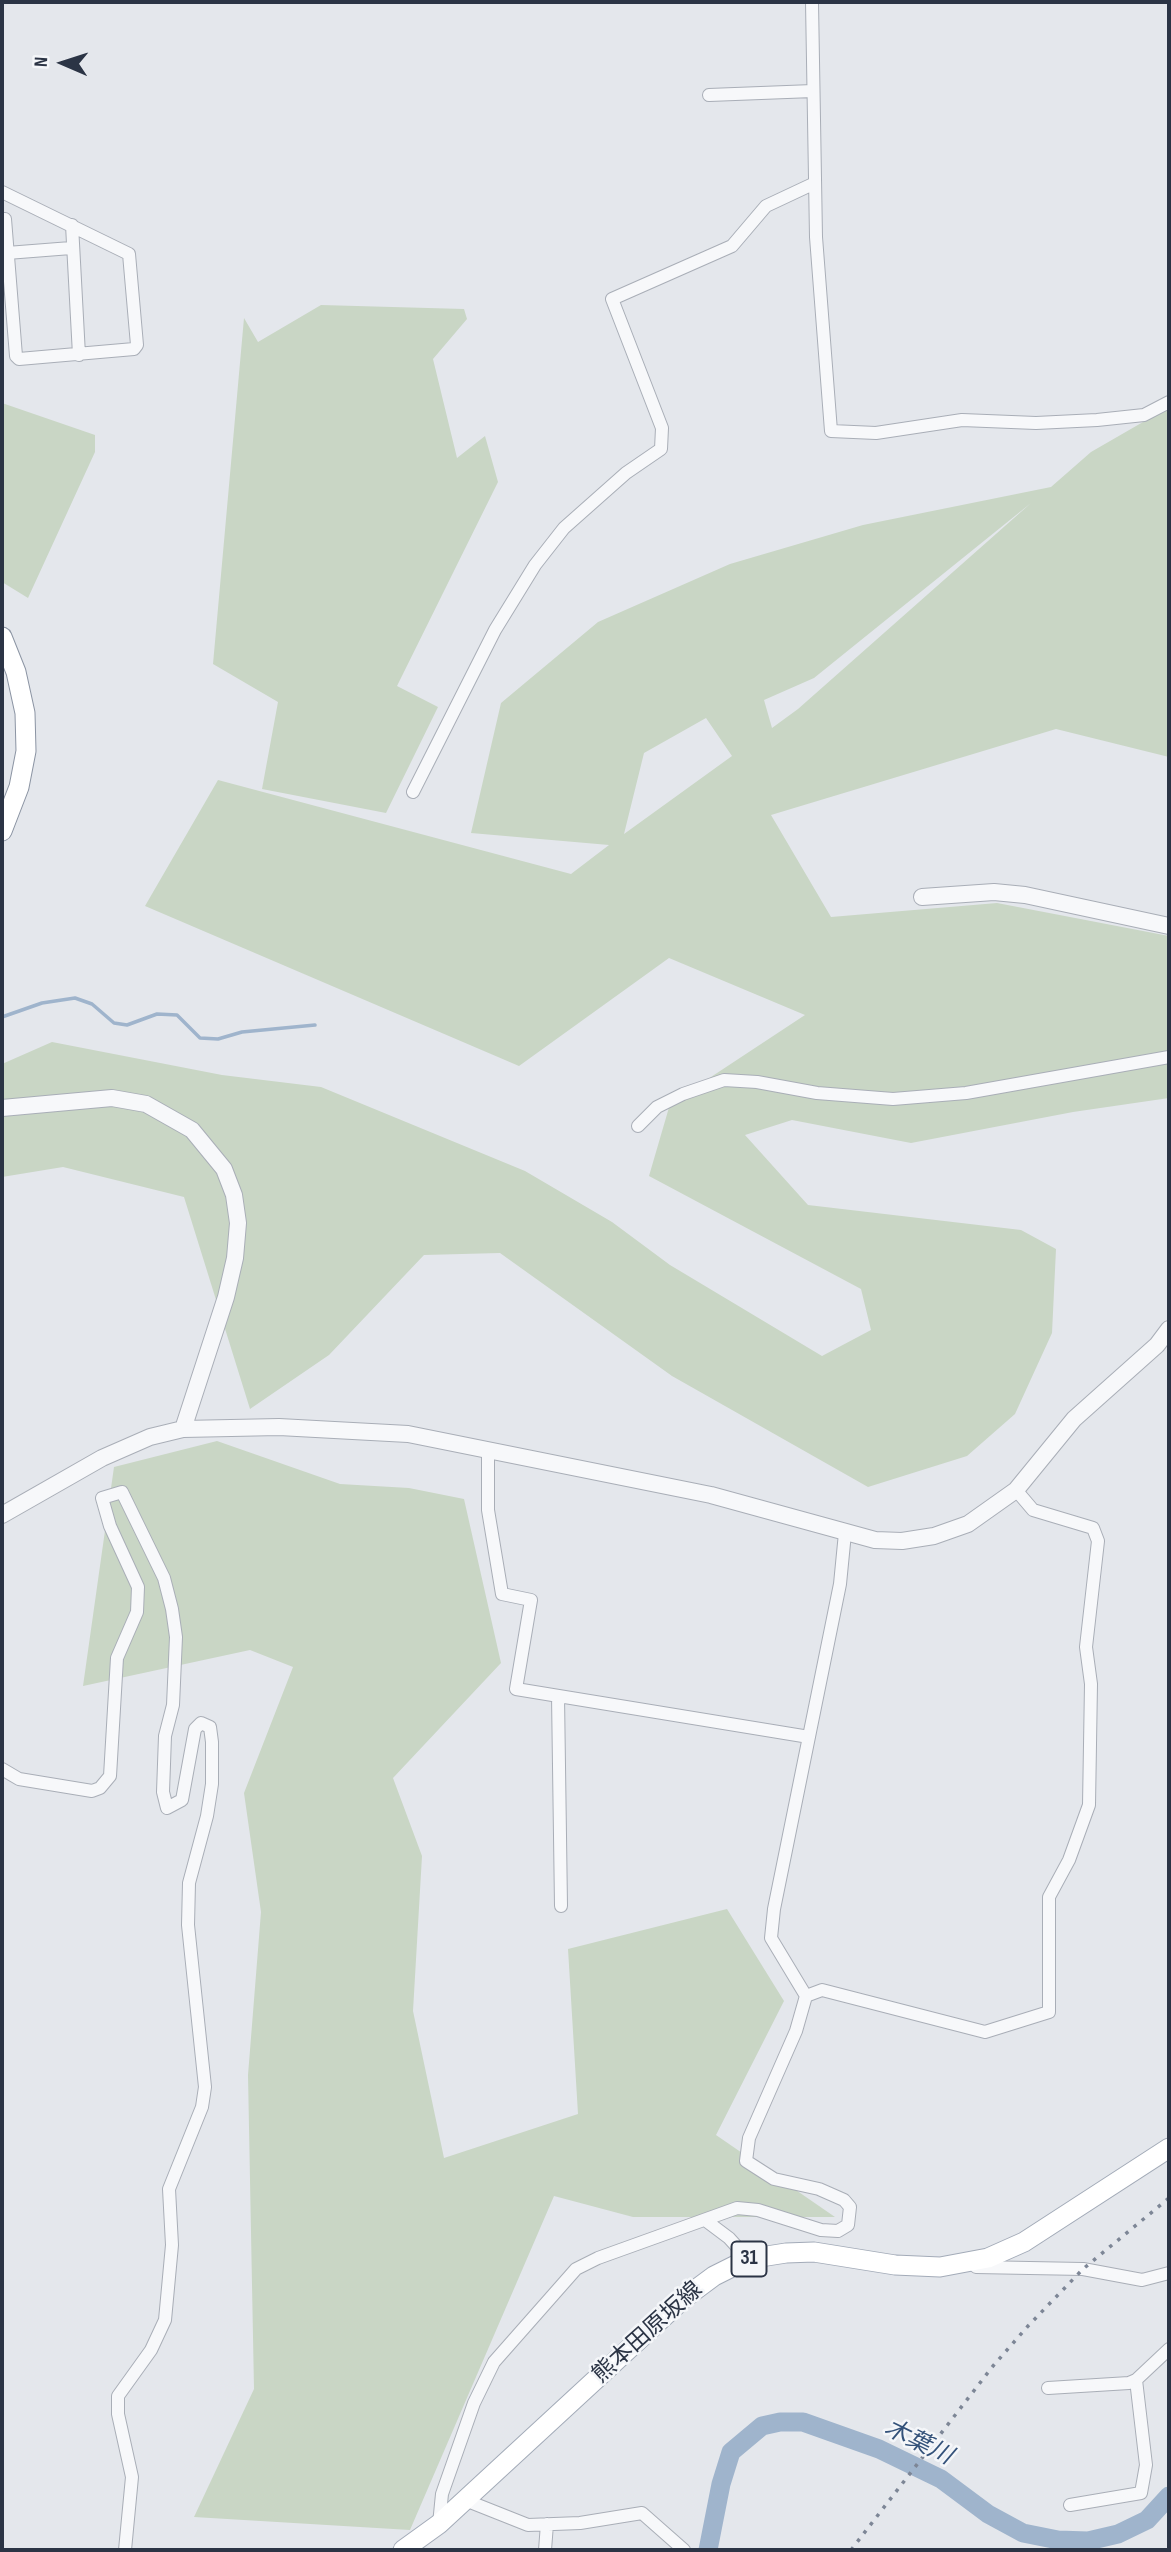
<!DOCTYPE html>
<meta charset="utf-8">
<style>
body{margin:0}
#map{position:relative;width:1171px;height:2552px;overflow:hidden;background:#e4e7ec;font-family:"Sofia Sans Condensed",sans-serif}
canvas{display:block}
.frame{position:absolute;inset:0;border:4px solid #2b3445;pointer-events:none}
.north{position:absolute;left:28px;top:28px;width:70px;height:70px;-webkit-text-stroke:5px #f4f6f9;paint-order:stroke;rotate:273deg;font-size:19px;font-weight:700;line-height:28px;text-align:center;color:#2b3445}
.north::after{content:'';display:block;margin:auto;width:24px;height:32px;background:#2b3445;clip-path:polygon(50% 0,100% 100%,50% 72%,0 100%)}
</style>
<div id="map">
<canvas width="1171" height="2552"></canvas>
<div class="frame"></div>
<div class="north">N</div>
</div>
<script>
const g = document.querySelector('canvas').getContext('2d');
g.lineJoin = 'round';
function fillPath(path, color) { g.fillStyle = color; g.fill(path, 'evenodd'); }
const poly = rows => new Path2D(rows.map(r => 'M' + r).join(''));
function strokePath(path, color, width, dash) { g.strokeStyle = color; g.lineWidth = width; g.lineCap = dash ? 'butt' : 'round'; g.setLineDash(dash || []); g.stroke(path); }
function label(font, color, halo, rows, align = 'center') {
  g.font = font + ' "Sofia Sans Condensed","Noto Sans JP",sans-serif'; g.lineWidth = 5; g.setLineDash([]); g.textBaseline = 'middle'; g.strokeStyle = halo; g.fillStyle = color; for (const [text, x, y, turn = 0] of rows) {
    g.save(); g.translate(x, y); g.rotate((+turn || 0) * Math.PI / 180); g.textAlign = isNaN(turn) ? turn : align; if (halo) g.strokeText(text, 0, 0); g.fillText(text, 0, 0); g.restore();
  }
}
fillPath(poly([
 [321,305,464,309,467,319,433,359,457,458,485,436,498,482,397,686,438,707,386,813,262,789,278,702,213,664,244,318,258,342],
 [2,403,95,435,95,452,28,598,2,582],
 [1169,407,1169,757,1056,729,771,815,831,917,997,903,1169,936,1169,1098,1073,1112,911,1143,792,1120,745,1135,808,1205,1021,1230,1056,1249,1052,1333,1015,1414,967,1456,868,1487,672,1376,500,1253,424,1255,329,1355,250,1409,184,1197,63,1167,2,1177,2,1064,52,1042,222,1075,321,1087,525,1171,612,1222,670,1265,822,1356,871,1330,861,1289,649,1176,670,1104,805,1015,669,958,519,1066,145,906,218,780,571,874,609,845,471,833,501,703,598,622,730,564,863,525,1051,487,1091,452],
 [1031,503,798,709,772,728,764,700,814,678],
 [706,718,732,756,624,834,644,753],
 [217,1441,340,1484,409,1488,464,1499,501,1663,393,1778,422,1856,413,2011,444,2158,578,2114,568,1949,727,1909,784,2001,716,2135,835,2217,633,2217,554,2196,410,2530,194,2517,254,2389,248,2075,261,1912,244,1793,293,1667,250,1650,83,1686,114,1467]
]), '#c9d6c5');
strokePath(poly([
 [2,1017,42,1003,75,998,92,1004,114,1023,127,1025,157,1014,177,1015,200,1038,218,1039,242,1032,315,1025]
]), '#9fb4cc', 3.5);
strokePath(poly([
 [708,2550,721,2484,731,2452,762,2426,780,2422,803,2422,879,2449,941,2479,988,2514,1023,2533,1058,2540,1088,2541,1118,2534,1147,2520,1169,2496]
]), '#9fb4cc', 19);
const minor = poly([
 [812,2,816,237,831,431,876,433,962,420,1036,423,1097,420,1144,415,1169,402],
 [709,95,813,91],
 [2,192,129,254,137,345,134,349,19,359,16,356,5,219],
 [72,225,79,355],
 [7,253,71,248],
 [413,792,495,630,535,565,564,528,626,473,661,449,662,428,612,299,732,246,766,206,815,183],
 [638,1126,657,1107,683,1094,724,1080,757,1082,817,1093,893,1099,966,1093,1169,1057],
 [488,1449,488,1510,502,1594,531,1600,516,1689,809,1737],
 [558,1696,561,1906],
 [2,1769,19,1779,92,1791,100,1788,110,1776,117,1658,137,1612,138,1587,110,1526,102,1498,122,1492,164,1578,172,1609,176,1637,173,1705,165,1736,163,1792,167,1808,182,1800,195,1729,201,1723,210,1727,212,1742,212,1784,207,1816,189,1883,188,1925,205,2087,202,2107,169,2189,172,2245,165,2320,151,2350,118,2396,118,2414,132,2477,125,2550],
 [806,1996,822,1990,985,2032,1049,2012,1049,1897,1069,1860,1089,1805,1091,1684,1086,1647,1098,1541,1093,1528,1033,1510,1016,1490],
 [806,1996,771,1938,774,1909,840,1584,845,1533],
 [705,2220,729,2238,748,2259],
 [976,2267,1083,2269,1142,2280,1169,2273],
 [1048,2388,1129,2383,1136,2380,1169,2349],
 [465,2500,528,2525,580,2523,642,2513,684,2550],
 [1070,2505,1141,2493,1146,2465,1136,2380],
 [439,2524,442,2494,474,2403,494,2362,576,2269,598,2258,737,2208,758,2210,821,2230,838,2231,848,2225,850,2207,844,2200,819,2189,774,2179,746,2161,749,2138,796,2031,806,1996],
 [545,2550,547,2524]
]);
const tertiary = poly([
 [922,897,994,892,1025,895,1169,926],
 [2,1108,112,1098,146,1104,192,1130,224,1169,234,1195,238,1223,235,1258,226,1297,183,1429],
 [2,1515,102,1458,150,1437,183,1429,279,1427,408,1434,711,1495,875,1540,902,1541,934,1536,968,1524,1016,1490,1074,1419,1157,1345,1169,1329]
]);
const primary = poly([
 [403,2550,439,2524,683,2299,714,2276,748,2259,786,2253,814,2252,895,2265,940,2267,988,2258,1024,2242,1169,2148]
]);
const trunk = poly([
 [2,637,16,672,25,713,26,751,19,787,2,831]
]);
strokePath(minor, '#a9aeb7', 14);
strokePath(tertiary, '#a9aeb7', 18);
strokePath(primary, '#a3abb8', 21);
strokePath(trunk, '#8b94a3', 21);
strokePath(minor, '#f7f8fa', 12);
strokePath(tertiary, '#f7f8fa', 16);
strokePath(primary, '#fff', 19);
strokePath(trunk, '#fff', 19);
strokePath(poly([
 [851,2550,993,2366,1028,2326,1083,2269,1169,2198]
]), '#7d8696', 3.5, [3.5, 7]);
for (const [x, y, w] of [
 [749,2259,35]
]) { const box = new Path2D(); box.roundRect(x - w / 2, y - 17.5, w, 35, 5); g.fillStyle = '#f4f6f9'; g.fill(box); strokePath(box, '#2b3445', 2); }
label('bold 21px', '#2b3445', null, [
 ["31",749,2259]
]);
label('23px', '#2b3445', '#f4f6f9', [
 ["熊本田原坂線",648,2333,-42]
]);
label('italic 24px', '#34527a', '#f4f6f9', [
 ["木葉川",918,2443,26]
]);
</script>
